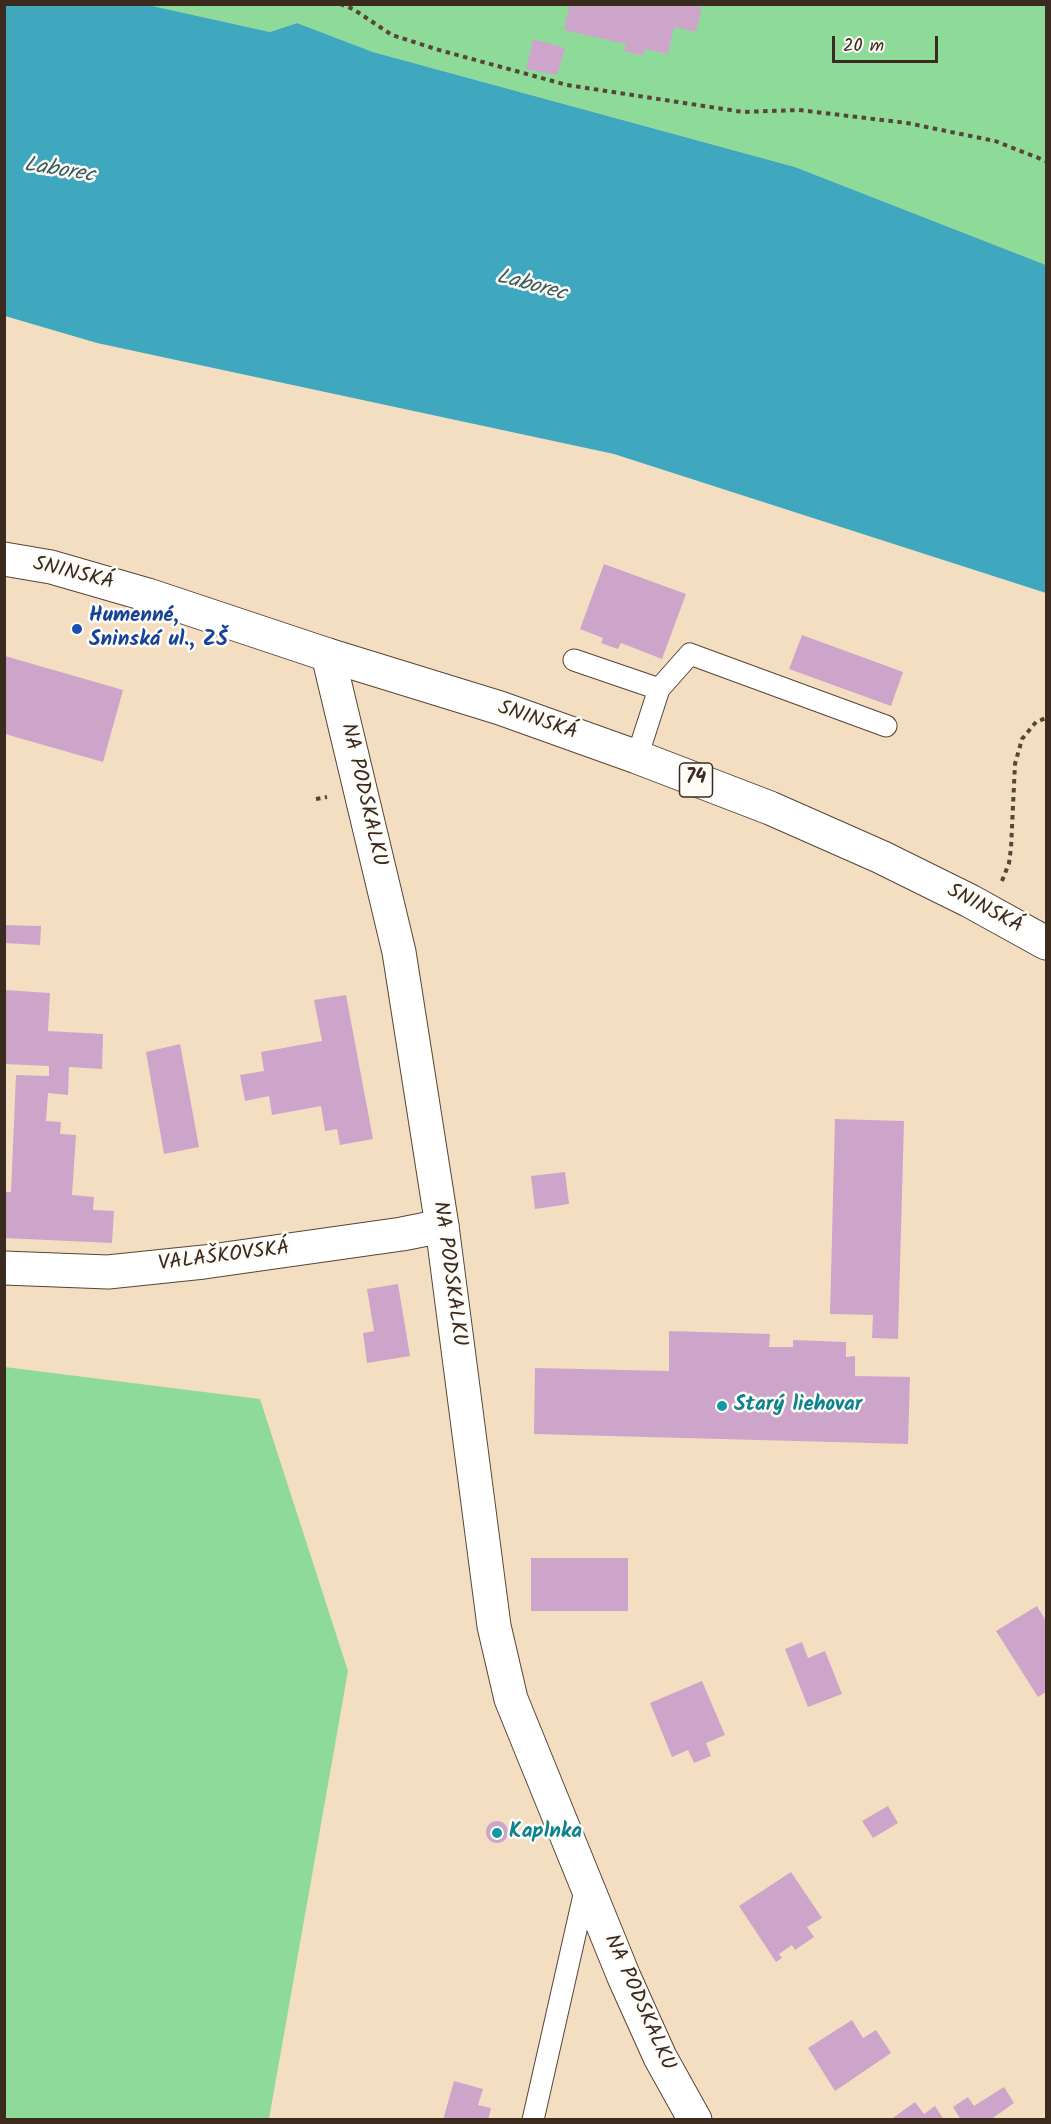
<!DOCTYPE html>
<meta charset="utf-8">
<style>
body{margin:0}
#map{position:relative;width:1051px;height:2124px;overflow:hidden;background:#f4dec1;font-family:Kalam,sans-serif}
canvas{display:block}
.frame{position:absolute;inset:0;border:6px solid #3b2a1e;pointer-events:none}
.scale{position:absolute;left:832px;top:36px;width:106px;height:27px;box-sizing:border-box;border:3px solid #3b2a1e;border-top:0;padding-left:8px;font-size:18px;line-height:21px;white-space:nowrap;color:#3b2a1e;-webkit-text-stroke:4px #fdfcf7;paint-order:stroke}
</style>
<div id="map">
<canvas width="1051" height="2124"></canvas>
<div class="frame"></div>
<div class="scale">20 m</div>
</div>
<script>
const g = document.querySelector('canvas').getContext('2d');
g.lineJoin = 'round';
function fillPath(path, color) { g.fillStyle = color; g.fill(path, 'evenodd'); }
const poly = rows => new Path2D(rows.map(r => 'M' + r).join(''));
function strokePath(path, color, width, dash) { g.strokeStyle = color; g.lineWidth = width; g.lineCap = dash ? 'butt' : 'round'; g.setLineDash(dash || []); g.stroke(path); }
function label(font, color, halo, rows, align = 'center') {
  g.font = font + ' Kalam,sans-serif'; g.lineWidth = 5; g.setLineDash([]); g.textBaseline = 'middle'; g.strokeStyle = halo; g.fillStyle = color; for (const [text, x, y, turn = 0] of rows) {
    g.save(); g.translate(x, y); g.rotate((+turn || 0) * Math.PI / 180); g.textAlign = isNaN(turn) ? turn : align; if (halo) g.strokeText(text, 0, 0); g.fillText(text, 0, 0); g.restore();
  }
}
fillPath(poly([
 [148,5,1046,5,1046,265,795,167,373,52,297,23,270,32],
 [5,1367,260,1399,348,1671,269,2119,5,2119]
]), '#8edb99');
fillPath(poly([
 [4,5,148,5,270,32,297,23,373,52,795,167,1046,265,1046,593,614,454,97,343,5,316]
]), '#3fa8bf');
fillPath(poly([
 [570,4,689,4,702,8,696,32,674,27,668,54,645,49,643,56,624,51,626,44,564,30],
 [533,39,565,48,557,75,526,69],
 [604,564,686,594,662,659,621,643,618,649,601,643,603,638,580,629],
 [802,635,903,672,891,706,789,669],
 [5,656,123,690,103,762,5,734],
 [4,925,41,926,40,945,4,943],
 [5,990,50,993,48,1031,103,1034,102,1069,69,1067,68,1095,48,1093,46,1121,61,1122,60,1134,76,1135,72,1195,94,1197,93,1210,114,1211,112,1243,4,1238,4,1192,11,1192,16,1075,49,1076,49,1066,4,1064],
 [346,995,373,1139,340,1145,337,1129,325,1131,321,1106,272,1115,269,1096,245,1101,240,1075,264,1071,261,1052,322,1041,314,1000],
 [180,1044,199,1147,164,1154,146,1052],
 [835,1119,904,1121,898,1339,872,1338,873,1315,830,1314],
 [565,1172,569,1204,535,1209,531,1176],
 [398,1284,410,1356,367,1363,363,1333,374,1331,367,1289],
 [669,1331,770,1334,769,1347,793,1347,793,1340,846,1342,846,1357,855,1356,855,1376,910,1377,908,1444,534,1434,535,1368,669,1371],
 [531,1558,628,1558,628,1611,531,1611],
 [1037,1606,1046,1621,1046,1692,1038,1697,996,1631],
 [802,1642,808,1658,825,1651,842,1694,808,1707,785,1649],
 [702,1681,725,1735,706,1743,711,1756,694,1763,688,1750,672,1757,650,1703],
 [888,1806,898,1823,873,1838,862,1821],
 '486 1832a11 11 0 1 1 22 0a11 11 0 1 1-22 0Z',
 [791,1872,822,1918,807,1927,814,1937,795,1950,792,1945,779,1954,782,1958,776,1962,739,1906],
 [852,2020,863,2038,876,2030,891,2053,835,2091,808,2048],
 [454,2081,483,2089,478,2105,491,2108,488,2120,443,2120],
 [1004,2087,1014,2103,990,2120,961,2120,953,2107,968,2097,974,2106],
 [915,2102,924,2114,935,2106,944,2120,890,2120]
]), '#cea5ca');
const lane = poly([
 [574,660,659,689],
 [637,757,659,689,690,654,886,726],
 [533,2120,586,1886]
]);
const street = poly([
 [4,1268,108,1272,204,1262,402,1234,442,1226]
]);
const secondary = poly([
 [328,655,399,952,442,1226,494,1626,511,1699,624,1977,660,2057,695,2120]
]);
const primary = poly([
 [4,559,51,567,148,595,328,655,500,708,637,757,770,808,881,857,970,901,1046,943]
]);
strokePath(lane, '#574536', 23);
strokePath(street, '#574536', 35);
strokePath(secondary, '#574536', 35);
strokePath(primary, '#574536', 35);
strokePath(poly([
 [340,4,353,9,392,35,439,50,567,85,743,112,799,110,907,123,995,141,1046,161],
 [1045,35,1046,35],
 [316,799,327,797],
 [1002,881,1009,863,1011,848,1015,764,1022,739,1036,722,1046,718]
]), '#574536', 4, [4.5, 4.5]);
strokePath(lane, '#fff', 21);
strokePath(street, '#fff', 33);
strokePath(secondary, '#fff', 33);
strokePath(primary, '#fff', 33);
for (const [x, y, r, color] of [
 [77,629,6,"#1a4fb4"],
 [722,1406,6,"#0f9aa8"],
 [497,1833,6,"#0f9aa8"]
]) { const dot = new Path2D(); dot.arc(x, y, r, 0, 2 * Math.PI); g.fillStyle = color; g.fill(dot); strokePath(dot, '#fdfcf7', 2); }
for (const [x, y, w] of [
 [696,780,33]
]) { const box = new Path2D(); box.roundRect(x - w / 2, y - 17, w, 34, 4.5); g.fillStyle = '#fdfcf7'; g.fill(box); strokePath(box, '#3b2a1e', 1.5); }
label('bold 20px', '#3b2a1e', null, [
 ["74",696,780]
]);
label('21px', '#3b2a1e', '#fdfcf7', [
 ["SNINSKÁ",73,575,14],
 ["SNINSKÁ",537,722,19],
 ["NA PODSKALKU",362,795,77],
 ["SNINSKÁ",984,910,28],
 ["VALAŠKOVSKÁ",224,1258,-7],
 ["NA PODSKALKU",448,1274,82],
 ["NA PODSKALKU",638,2003,66]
]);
label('bold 21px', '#164399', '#fdfcf7', [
 ["Humenné,",89,617],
 ["Sninská ul., ZŠ",89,641]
], 'left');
label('bold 21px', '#0d838f', '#fdfcf7', [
 ["Starý liehovar",734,1406],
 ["Kaplnka",509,1833]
], 'left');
label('italic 22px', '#3d5c5e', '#fdfcf7', [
 ["Laborec",59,172,9],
 ["Laborec",531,287,15]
]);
</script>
